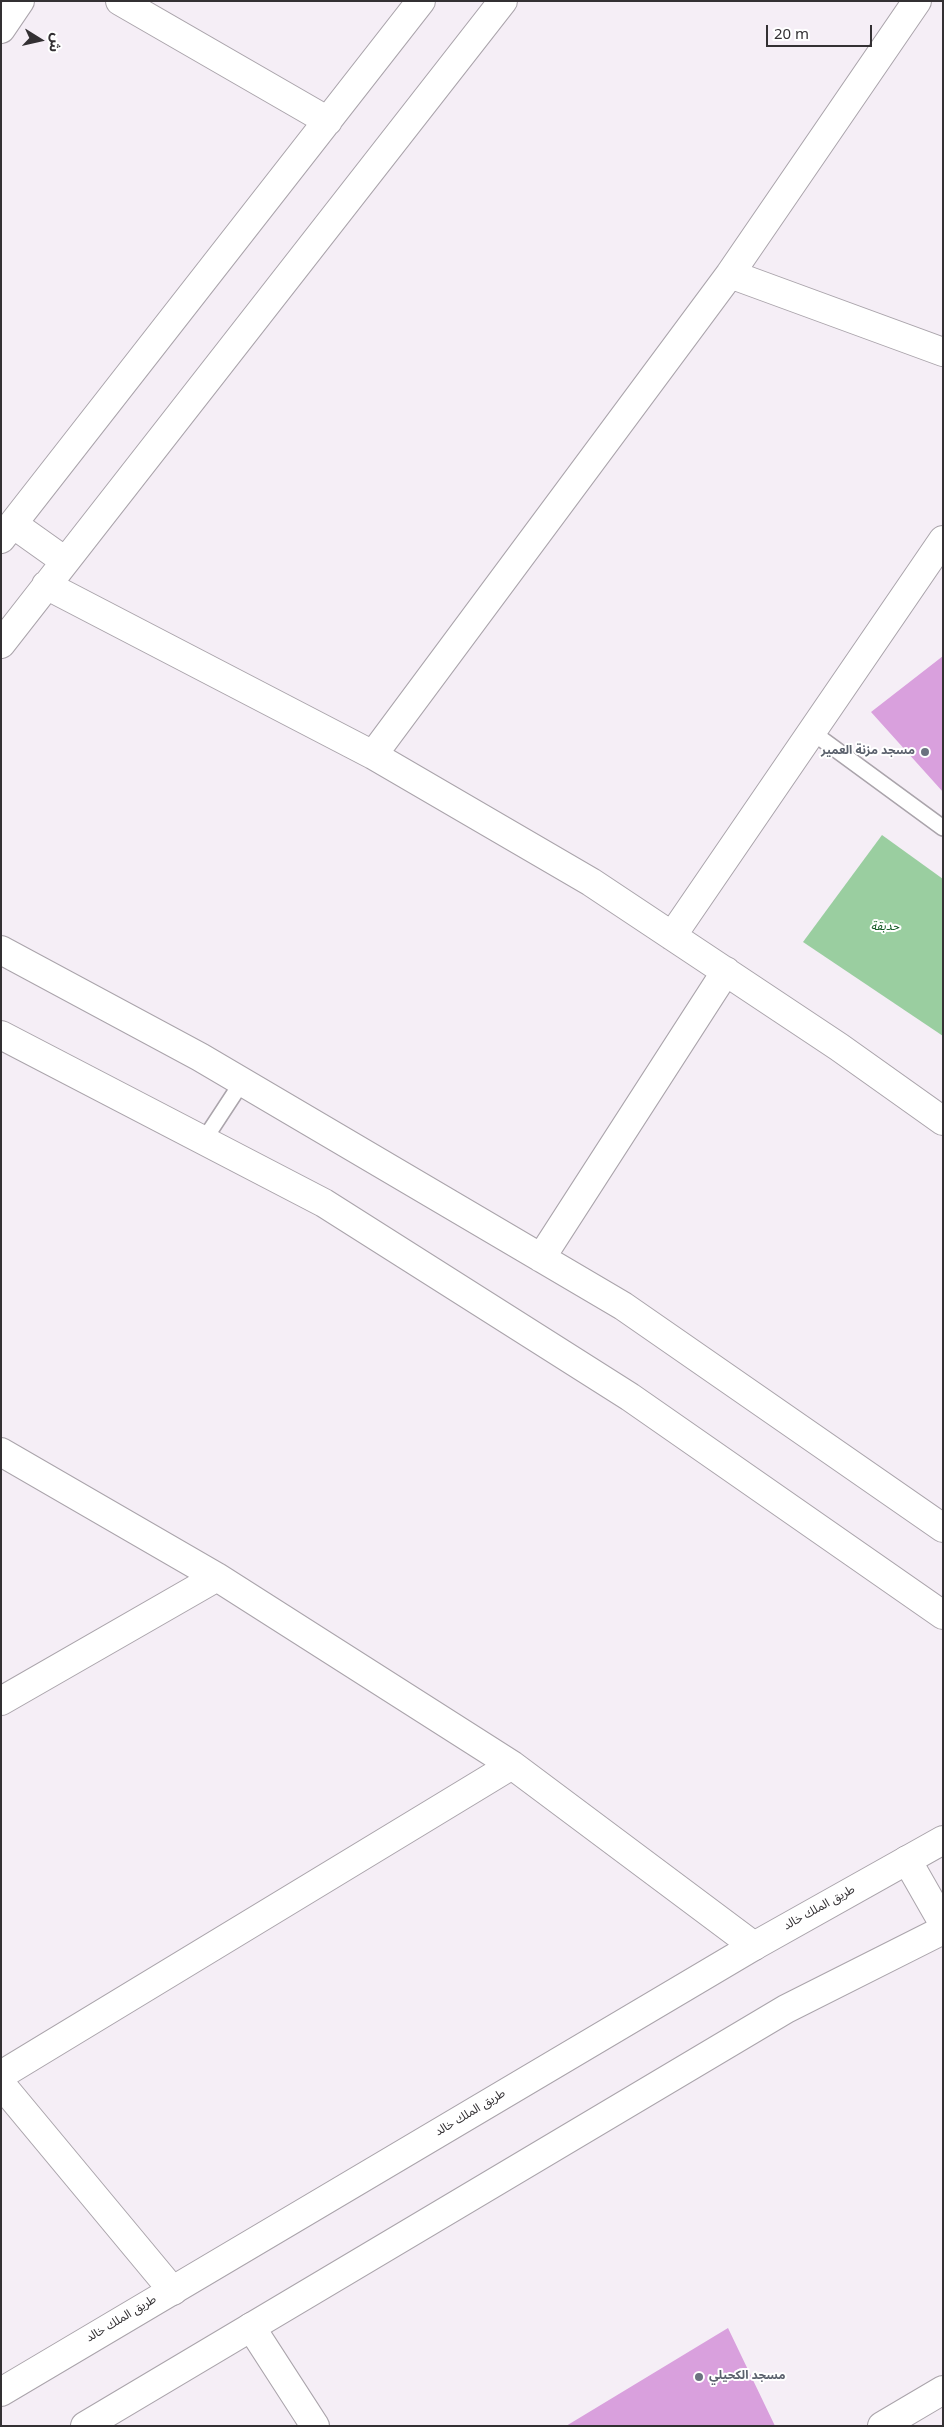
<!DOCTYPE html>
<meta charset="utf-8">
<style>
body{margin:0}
#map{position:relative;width:944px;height:2427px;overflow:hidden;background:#f5eef6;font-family:Georgia,"Noto Sans Arabic",serif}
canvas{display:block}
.frame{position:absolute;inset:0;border:2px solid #333033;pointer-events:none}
.north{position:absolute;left:15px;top:15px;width:50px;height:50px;-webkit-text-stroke:4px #fff;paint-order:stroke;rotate:100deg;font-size:14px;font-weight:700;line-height:20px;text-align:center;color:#333033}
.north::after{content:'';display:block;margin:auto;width:18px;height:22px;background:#333033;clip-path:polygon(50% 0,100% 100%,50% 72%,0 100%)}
.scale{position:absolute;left:766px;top:25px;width:106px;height:22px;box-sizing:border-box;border:2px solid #333033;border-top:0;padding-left:6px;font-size:15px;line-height:18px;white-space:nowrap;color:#333033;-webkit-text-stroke:4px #fff;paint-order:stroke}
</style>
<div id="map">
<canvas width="944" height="2427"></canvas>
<div class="frame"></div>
<div class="north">ش</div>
<div class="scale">20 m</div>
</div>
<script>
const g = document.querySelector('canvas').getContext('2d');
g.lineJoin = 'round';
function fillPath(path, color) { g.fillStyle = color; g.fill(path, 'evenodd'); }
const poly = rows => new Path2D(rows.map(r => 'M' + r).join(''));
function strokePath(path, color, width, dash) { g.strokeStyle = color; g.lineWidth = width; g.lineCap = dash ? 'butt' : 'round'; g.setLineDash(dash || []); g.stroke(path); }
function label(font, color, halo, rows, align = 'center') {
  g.font = font + ' Georgia,"Noto Sans Arabic",serif'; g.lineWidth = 4; g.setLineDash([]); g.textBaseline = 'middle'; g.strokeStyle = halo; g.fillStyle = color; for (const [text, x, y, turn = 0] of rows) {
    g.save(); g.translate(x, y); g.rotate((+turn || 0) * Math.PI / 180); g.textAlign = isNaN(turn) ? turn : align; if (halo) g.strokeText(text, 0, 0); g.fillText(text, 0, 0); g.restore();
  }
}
fillPath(poly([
 [882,835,943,879,943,1036,803,942]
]), '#9acea0');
fillPath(poly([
 [943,656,943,792,871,712],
 [728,2328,775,2426,566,2426]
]), '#d9a0dd');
const service = poly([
 [812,732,943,828],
 [204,1140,242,1082]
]);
const minor = poly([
 [120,1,328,121],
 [1,29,20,1],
 [730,274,943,352],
 [13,524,65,561],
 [1,539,421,1],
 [46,585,373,755,591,882,839,1047,943,1121],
 [1,644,503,1],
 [373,755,730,274,917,1],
 [672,936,943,540],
 [1,950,200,1057,623,1306,943,1528],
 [1,1035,324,1203,630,1397,943,1615],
 [541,1258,726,971],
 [1,1452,217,1577,512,1765,754,1946],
 [1,1701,217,1577],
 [1,2075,512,1765],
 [1,2084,173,2291],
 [251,2327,315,2426],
 [882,2426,943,2390]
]);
const tertiary = poly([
 [907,1860,943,1923]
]);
const secondary = poly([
 [1,2392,754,1946,943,1840],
 [85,2426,786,2009,943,1930]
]);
strokePath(service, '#aaa4ab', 18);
strokePath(minor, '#aaa4ab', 30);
strokePath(tertiary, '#aaa4ab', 30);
strokePath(secondary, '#aaa4ab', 30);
strokePath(service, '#fff', 15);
strokePath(minor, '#fff', 28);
strokePath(tertiary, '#fff', 28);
strokePath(secondary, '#fff', 28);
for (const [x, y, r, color] of [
 [925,752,5,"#6b7280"],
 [699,2377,5,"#6b7280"]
]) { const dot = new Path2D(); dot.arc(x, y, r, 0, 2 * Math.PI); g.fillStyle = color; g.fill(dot); strokePath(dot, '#fff', 2); }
label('bold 12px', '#5b616d', '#fff', [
 ["مسجد مزنة العمير",915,752],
 ["مسجد الكحيلي",709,2377,"left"]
], 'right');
label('italic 12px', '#145a26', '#fff', [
 ["حدبقة",885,928]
]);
label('12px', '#333033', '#fff', [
 ["طريق الملك خالد",820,1909,-29],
 ["طريق الملك خالد",471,2114,-31],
 ["طريق الملك خالد",122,2320,-31]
]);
</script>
